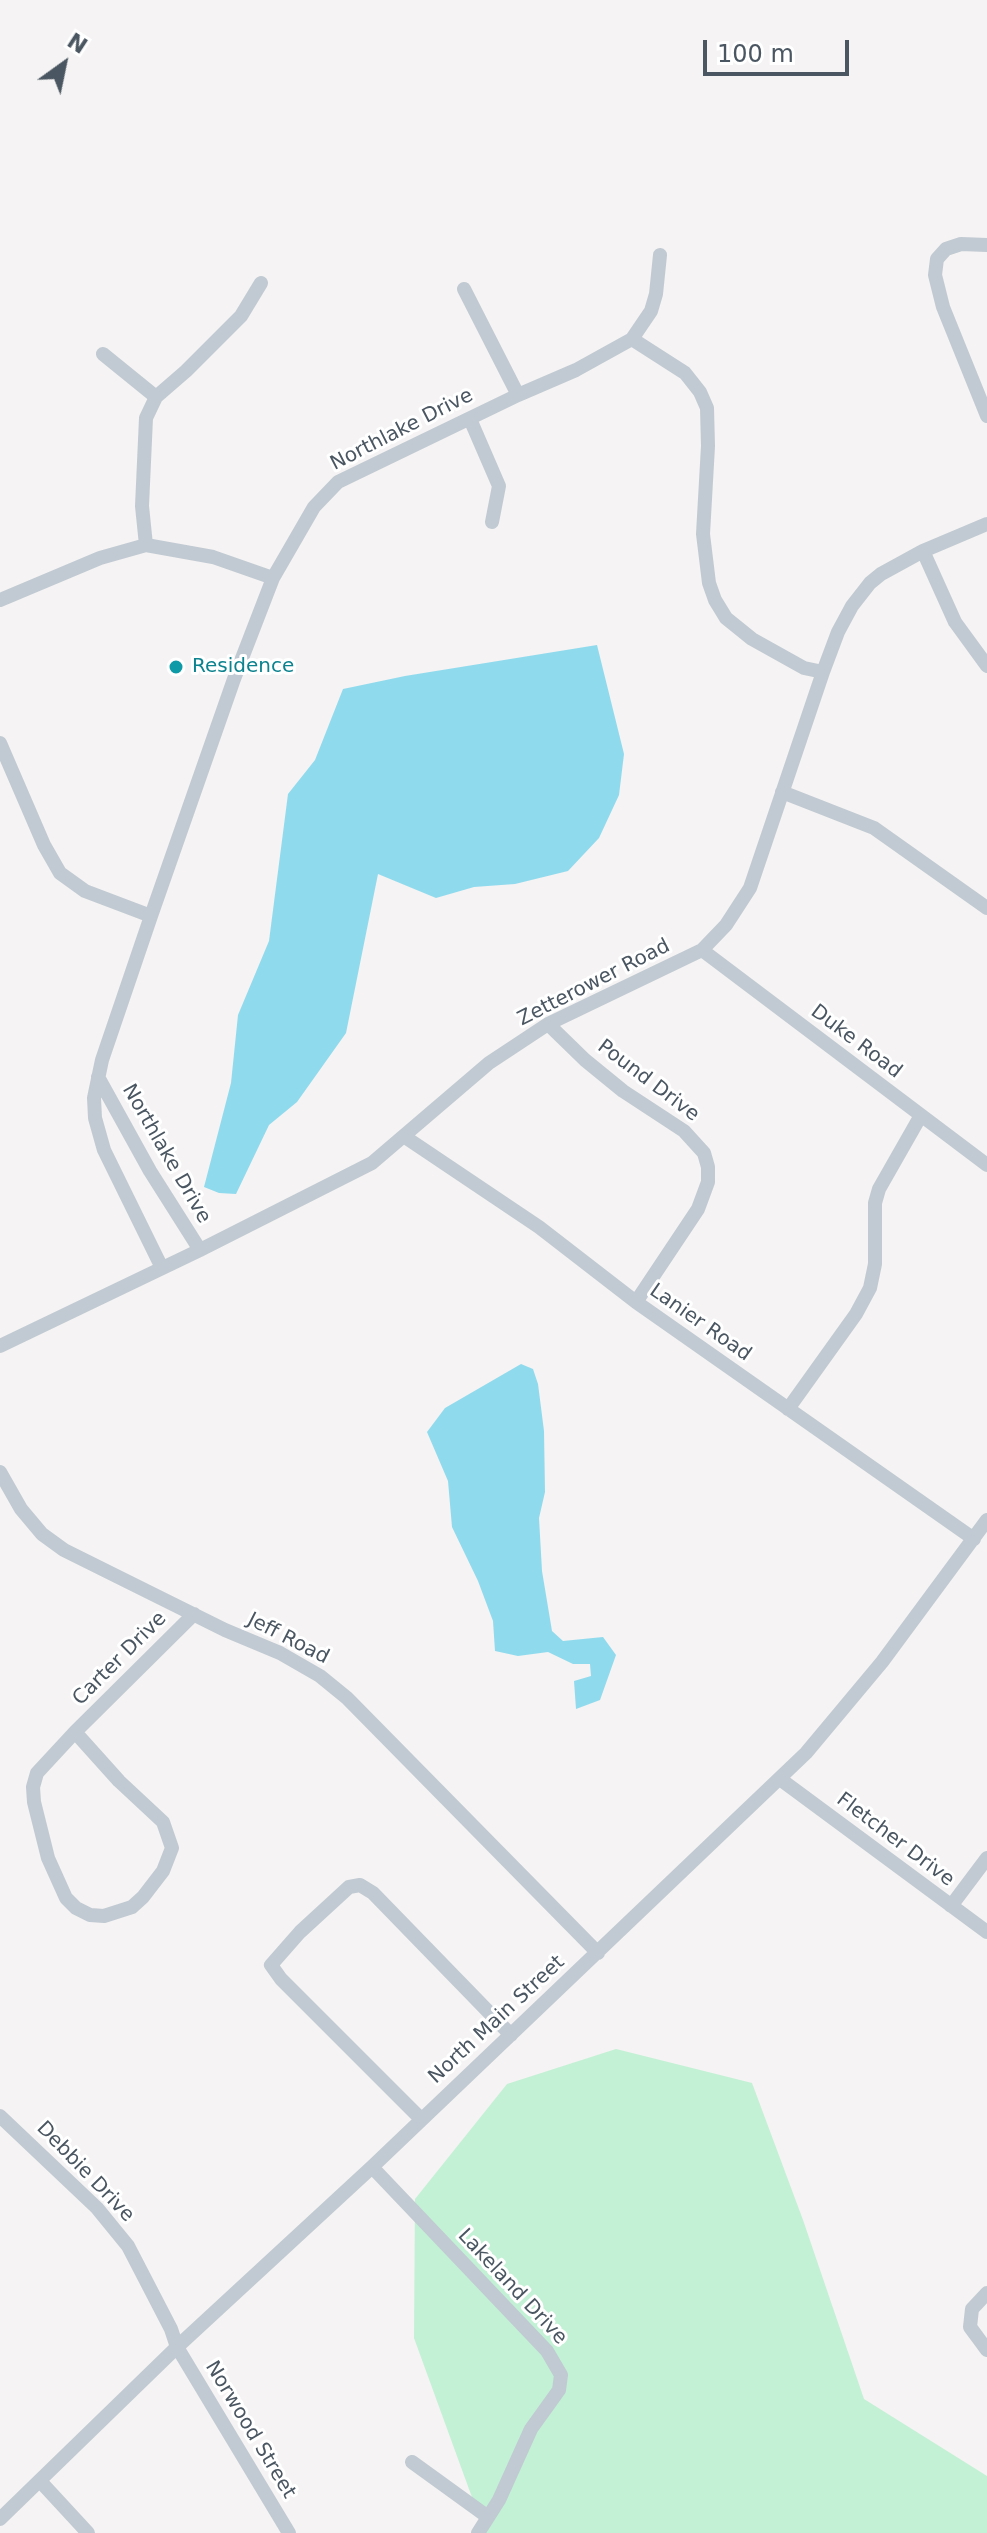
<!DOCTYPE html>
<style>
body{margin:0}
#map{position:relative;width:987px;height:2533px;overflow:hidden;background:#f5f3f3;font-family:"DejaVu Sans",sans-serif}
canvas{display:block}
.north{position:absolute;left:24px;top:24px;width:80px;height:80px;-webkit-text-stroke:6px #fff;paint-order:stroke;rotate:33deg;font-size:22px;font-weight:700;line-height:32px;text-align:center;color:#4a5661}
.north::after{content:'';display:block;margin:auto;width:28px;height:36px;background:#4a5661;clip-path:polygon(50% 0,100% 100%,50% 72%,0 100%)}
.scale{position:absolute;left:703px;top:40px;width:146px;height:36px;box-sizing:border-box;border:4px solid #4a5661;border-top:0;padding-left:10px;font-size:24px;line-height:28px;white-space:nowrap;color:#4a5661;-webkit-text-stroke:6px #fff;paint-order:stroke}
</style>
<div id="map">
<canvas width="987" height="2533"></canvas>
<div class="north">N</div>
<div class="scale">100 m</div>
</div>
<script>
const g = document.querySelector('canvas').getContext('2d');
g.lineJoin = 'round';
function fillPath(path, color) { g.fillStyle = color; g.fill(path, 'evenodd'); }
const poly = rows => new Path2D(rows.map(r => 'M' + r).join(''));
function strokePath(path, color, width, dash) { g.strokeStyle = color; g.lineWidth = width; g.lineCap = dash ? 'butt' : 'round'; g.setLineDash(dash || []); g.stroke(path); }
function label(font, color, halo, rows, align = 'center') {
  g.font = font + ' "DejaVu Sans",sans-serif'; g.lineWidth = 6; g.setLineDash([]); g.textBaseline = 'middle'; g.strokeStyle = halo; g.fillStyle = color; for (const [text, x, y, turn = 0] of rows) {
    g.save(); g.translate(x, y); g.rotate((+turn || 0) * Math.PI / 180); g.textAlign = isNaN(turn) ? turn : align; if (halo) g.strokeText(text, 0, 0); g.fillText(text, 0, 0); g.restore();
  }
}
fillPath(poly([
 [616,2049,752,2083,803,2220,864,2399,987,2476,987,2533,485,2533,414,2338,415,2199,507,2084]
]), '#c3f1d5');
fillPath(poly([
 [597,645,624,754,619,795,599,838,568,871,515,884,474,887,436,898,378,874,346,1033,297,1102,269,1125,236,1194,219,1193,204,1187,231,1083,238,1015,269,941,288,794,315,760,343,689,405,676],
 [521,1364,533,1369,538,1384,544,1431,545,1492,539,1518,542,1571,552,1631,563,1641,603,1637,616,1655,600,1700,576,1709,574,1681,591,1676,590,1664,573,1664,548,1652,518,1656,495,1651,493,1621,478,1581,452,1527,448,1481,427,1432,445,1408]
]), '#90daee');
strokePath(poly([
 [987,245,961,244,946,249,937,259,935,275,943,307,987,416],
 [464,289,518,395],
 [632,339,685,373,700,392,707,408,708,446,703,534,709,583,715,600,726,618,752,639,804,668,823,672],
 [103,354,156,397],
 [470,419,499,486,492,522],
 [146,545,142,506,146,418,156,397,186,371,241,316,261,283],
 [923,551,955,622,987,666],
 [0,600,100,558,146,545,213,557,273,578],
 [0,743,44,845,60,873,85,891,151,916],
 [782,792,874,828,987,908],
 [702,950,987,1165],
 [548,1024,585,1060,623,1091,684,1131,704,1153,708,1167,708,1182,698,1209,636,1302],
 [98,1077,150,1171,200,1250],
 [405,1137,539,1227,636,1302,974,1539],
 [162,1268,104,1150,95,1118,94,1098,102,1060,151,916,234,679,273,578,314,507,338,482,518,395,576,370,632,339,651,311,656,294,660,255],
 [0,1346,200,1250,372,1163,489,1063,548,1024,702,950,726,925,750,888,823,672,838,632,852,606,870,583,881,574,923,551,987,524],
 [788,1409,856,1314,870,1288,875,1264,875,1203,879,1189,920,1117],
 [0,1472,21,1509,42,1534,64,1550,225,1630,280,1653,320,1676,347,1698,598,1953],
 [75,1732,119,1781,163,1822,172,1848,163,1871,143,1897,132,1907,104,1916,90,1915,76,1908,66,1898,48,1858,34,1802,33,1787,37,1773,75,1732],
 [75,1732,194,1614],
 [780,1779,987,1932],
 [951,1906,987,1858],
 [0,2116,97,2208,128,2246,171,2329,177,2347,289,2533],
 [421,2119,281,1979,271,1965,300,1932,349,1887,360,1885,373,1893,511,2035],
 [372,2167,547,2351,561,2375,559,2390,531,2429,499,2500,478,2533],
 [987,2293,972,2309,970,2327,987,2350],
 [412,2462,488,2517],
 [40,2481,88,2533],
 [0,2519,177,2347,372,2167,806,1753,882,1662,987,1520]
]), '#c1cad2', 14);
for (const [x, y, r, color] of [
 [176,667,8,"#0f9aa8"]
]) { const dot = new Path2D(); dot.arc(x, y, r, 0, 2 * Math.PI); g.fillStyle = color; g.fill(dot); strokePath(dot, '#fff', 3); }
label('20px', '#4a5661', '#fff', [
 ["Northlake Drive",402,430,-27],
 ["Zetterower Road",594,983,-27],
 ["Duke Road",856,1042,37],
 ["Pound Drive",648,1081,37],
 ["Northlake Drive",166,1154,60],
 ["Lanier Road",700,1323,35],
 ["Jeff Road",288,1639,27],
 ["Carter Drive",120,1659,-45],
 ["Fletcher Drive",895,1840,37],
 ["North Main Street",497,2020,-43],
 ["Debbie Drive",85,2172,46],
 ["Lakeland Drive",512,2287,47],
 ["Norwood Street",250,2430,59]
]);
label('20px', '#0d838f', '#fff', [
 ["Residence",192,667]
], 'left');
</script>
